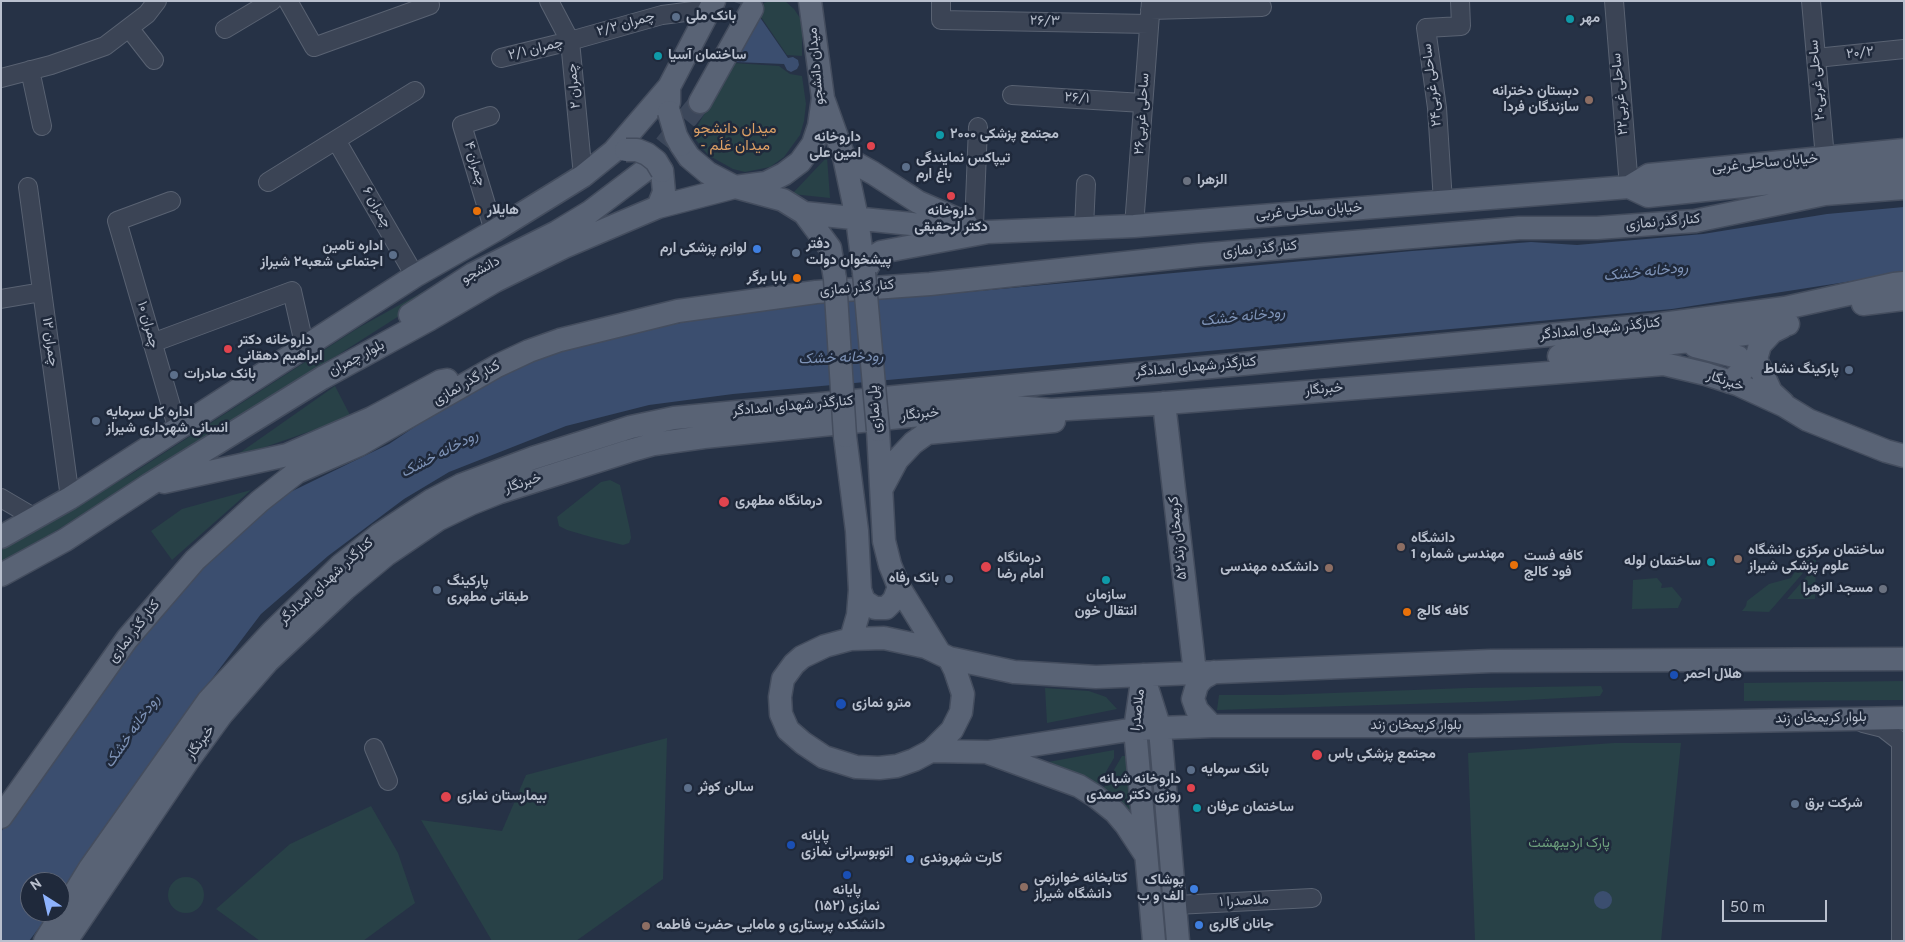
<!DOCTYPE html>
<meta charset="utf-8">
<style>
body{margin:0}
#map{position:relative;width:1905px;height:942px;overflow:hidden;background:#263246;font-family:Overpass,sans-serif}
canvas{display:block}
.frame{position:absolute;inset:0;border:2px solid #b9c0ce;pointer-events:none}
.north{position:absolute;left:20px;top:872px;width:50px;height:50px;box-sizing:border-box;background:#1f293b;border:1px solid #5d6576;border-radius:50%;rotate:325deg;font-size:14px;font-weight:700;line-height:20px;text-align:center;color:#b9c0ce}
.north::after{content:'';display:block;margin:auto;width:18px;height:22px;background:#8eb3fe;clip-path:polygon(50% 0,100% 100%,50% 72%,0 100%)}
.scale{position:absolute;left:1722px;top:900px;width:105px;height:22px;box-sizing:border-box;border:2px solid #b9c0ce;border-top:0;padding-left:6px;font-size:15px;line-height:18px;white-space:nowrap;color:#b9c0ce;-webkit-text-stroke:4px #1f293b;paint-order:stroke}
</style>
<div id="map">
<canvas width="1905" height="942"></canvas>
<div class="frame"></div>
<div class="north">N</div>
<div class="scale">50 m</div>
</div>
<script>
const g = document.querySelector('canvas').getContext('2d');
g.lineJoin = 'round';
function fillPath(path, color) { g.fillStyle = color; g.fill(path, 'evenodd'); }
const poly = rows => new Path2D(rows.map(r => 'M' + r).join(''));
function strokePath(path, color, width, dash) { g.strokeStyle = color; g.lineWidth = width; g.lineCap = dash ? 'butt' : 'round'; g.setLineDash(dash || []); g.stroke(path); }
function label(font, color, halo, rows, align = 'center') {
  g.font = font + ' Overpass,Vazirmatn,sans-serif'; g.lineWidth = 5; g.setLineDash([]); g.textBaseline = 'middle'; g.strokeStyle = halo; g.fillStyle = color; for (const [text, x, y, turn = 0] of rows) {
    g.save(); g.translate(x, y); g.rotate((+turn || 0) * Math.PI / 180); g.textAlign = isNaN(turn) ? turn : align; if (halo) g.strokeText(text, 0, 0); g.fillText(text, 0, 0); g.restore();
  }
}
fillPath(poly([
 [770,1,785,1,794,9,800,18,802,29,802,56,787,55,759,14,764,3],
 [734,63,779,66,790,74,802,76,806,104,804,121,800,135,784,157,770,167,745,172,733,169,708,155,692,135],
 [827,157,830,198,792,194],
 [453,275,457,279,164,466,44,538,1,562,1,550,133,473,358,328],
 [335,386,351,417,231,459],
 [610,480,620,485,630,530,631,538,629,543,623,545,591,537,567,530,559,526,557,517,601,482],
 [251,490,172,560,151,531,182,509],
 [1807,560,1816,560,1815,599,1787,599,1807,576],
 [1801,562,1803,573,1769,612,1742,611,1746,606,1747,601,1769,584,1791,578],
 [1657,578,1662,584,1661,588,1672,587,1682,599,1678,608,1632,609,1633,580],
 [1904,681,1904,700,1744,701,1744,683],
 [1601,686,1603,691,1600,696,1508,701,1217,710,1219,695,1279,695,1467,688],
 [1045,688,1089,691,1106,697,1117,709,1047,723],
 [667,738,663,879,576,941,492,941,421,820,502,831,526,775],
 [1614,743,1681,743,1661,941,1475,941,1468,753],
 [1114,750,1114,758,1097,787,1048,766,1048,762],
 [1122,756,1126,756,1134,820,1103,789],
 [371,806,398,853,415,903,363,941,260,941,216,909,290,844],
 '168 895a18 18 0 1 1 36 0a18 18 0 1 1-36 0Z'
]), '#284147');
fillPath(poly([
 [759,16,788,58,793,57,798,60,799,65,797,69,791,72,787,70,784,64,735,62],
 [1904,207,1904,273,1672,309,733,394,649,405,566,426,449,472,404,499,328,556,261,614,205,688,60,900,60,882,30,882,30,912,51,912,29,941,1,941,1,832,138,640,203,565,278,498,389,444,467,392,529,357,601,339,695,320,804,305,946,294,1412,251,1531,242,1577,245,1703,234,1827,214],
 '1594 900a9 9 0 1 1 18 0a9 9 0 1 1-18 0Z'
]), '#3b4e6f');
strokePath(poly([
 [740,4,741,1],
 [644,171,700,102]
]), '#3c475a', 22, [22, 11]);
const minor = poly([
 [288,1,314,47,430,5,429,1],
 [549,1,570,41,583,176],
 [941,1,941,20,1149,24],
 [1614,1,1629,187],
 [1811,1,1825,158],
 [1150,10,1262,7],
 [129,28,154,60],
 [225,29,272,1],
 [501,58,570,41,662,15,701,10,711,7],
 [1816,58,1904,49],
 [30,70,42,126],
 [1,78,51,65,105,46,147,14,157,1],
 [1012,95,1143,103],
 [490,116,462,125,494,231],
 [336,140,415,276],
 [268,182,415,91],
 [28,187,70,498],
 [171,201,117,221,178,430],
 [1443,202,1437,108,1426,28,1461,26,1460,1],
 [974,226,978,127],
 [1134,226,1151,1],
 [1084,228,1086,184],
 [1,299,42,292],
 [152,343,292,291,305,348],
 [1,498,35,518],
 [1863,723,1883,728,1901,742],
 [374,748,388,781],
 [1176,905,1312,898],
 [1901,941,1901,742]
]);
const major = poly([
 [824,101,844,157,857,218,864,273],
 [669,102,669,87,714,1],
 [700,102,752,9],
 [681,145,689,157,708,173,735,187,783,200,804,213,830,248,835,279],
 [844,157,873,173,918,202,966,223],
 [1629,187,1648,196,1904,169],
 [658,207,664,192,662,171],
 [804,213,960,229],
 [864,273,873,257,881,252,988,232,1134,226,1629,187,1649,175,1904,150],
 [1863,304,1904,299],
 [410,315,473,274,557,232,590,212,644,171],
 [1782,327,1772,332,1760,345,1756,359,1771,392,1783,403],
 [1695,346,1738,357,1744,369,1730,382],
 [1559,356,1707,339,1752,333,1788,324],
 [1164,403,1195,673],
 [878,430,884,541,890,565,899,587,939,652],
 [845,436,857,531,860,590,858,615,851,639],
 [164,482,287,455,372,418,441,381,447,380],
 [882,488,897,460,913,443,927,433,1054,421],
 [1,537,70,498,415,276,494,231,583,176,614,151,669,87],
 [1,575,65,540,149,485,322,378,430,319,495,281,564,247,658,207,735,187,766,183,784,174,800,162,813,144,819,126,823,98,810,1],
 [860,590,864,601,875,608,886,608,894,600,899,587],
 [884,638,926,647,949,658,955,670,963,694,961,712,952,730,931,751,914,760,897,766,879,768,856,767,824,757,803,743,788,730,781,714,780,697,783,679,794,664,802,657,825,646,851,639,884,638],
 [949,658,1014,672,1096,677,1491,661,1904,659],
 [1143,675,1160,729,1178,941],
 [1142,681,1135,729,1154,941],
 [1212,726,1197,710,1193,699,1197,685,1203,678,1214,672],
 [931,751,988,752,1135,729,1212,726,1474,726,1904,718],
 [989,753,1079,786,1095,796,1115,812,1126,825,1145,854],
 [1,817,127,639,195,560,260,501,297,472,359,445,497,366,529,351,560,340,678,311,816,292,930,284,1199,255,1519,228,1597,228,1695,221,1825,194,1904,188],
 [45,941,90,868,208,701,272,632,341,565,379,535,432,500,461,485,533,458,631,427,674,418,1654,325,1785,308,1894,284,1904,283],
 [66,941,187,762,222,714,268,661,345,589,386,555,439,519,470,504,500,492,629,451,654,444,704,437,910,416,1015,407,1051,410,1153,404,1664,364,1706,374,1737,384,1785,406,1808,420,1886,451,1904,456]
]);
strokePath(minor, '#596272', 20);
strokePath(major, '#444d5e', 25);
strokePath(minor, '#3b4455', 18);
strokePath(major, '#596375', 22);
const majorBridge = poly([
 [669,112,676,136,681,145],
 [626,150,637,150,647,154,656,161,662,171],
 [864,273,878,430],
 [835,279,845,436]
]);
strokePath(majorBridge, '#444d5e', 25, []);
strokePath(majorBridge, '#596375', 22);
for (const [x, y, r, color] of [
 [676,17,5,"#5c6f8a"],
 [1570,19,5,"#0f9aa8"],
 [658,56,5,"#0f9aa8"],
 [1589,100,5,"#8d6e63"],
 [940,135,5,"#0f9aa8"],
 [871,146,5,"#e0444e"],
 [906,167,5,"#5c6f8a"],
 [1187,181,5,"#6b7280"],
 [951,196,5,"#e0444e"],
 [477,211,5,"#e8710a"],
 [757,249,5,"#3f7fe0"],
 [796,253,5,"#5c6f8a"],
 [393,255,5,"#5c6f8a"],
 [797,278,5,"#e8710a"],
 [228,349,5,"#e0444e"],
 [1849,370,5,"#5c6f8a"],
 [174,375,5,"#5c6f8a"],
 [96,421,5,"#5c6f8a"],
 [724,502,6,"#e0444e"],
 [1401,547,5,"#8d6e63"],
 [1738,559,5,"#8d6e63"],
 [1711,562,5,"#0f9aa8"],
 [1514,565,5,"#e8710a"],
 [986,567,6,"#e0444e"],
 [1329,568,5,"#8d6e63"],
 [949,579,5,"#5c6f8a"],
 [1106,580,5,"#0f9aa8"],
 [1883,589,5,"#6b7280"],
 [437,590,5,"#5c6f8a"],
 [1407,612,5,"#e8710a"],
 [1674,675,5,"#1a4fb4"],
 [841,704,6,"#1a4fb4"],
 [1317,755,6,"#e0444e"],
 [1191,770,5,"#5c6f8a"],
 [688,788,5,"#5c6f8a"],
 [1191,788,5,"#e0444e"],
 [446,797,6,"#e0444e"],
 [1795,804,5,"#5c6f8a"],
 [1197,808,5,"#0f9aa8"],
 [791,845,5,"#1a4fb4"],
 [910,859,5,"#3f7fe0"],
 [847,875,5,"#1a4fb4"],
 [1024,887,5,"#8d6e63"],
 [1194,889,5,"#3f7fe0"],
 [1199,925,5,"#3f7fe0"],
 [646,926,5,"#8d6e63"]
]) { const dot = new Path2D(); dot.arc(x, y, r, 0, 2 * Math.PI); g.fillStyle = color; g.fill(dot); strokePath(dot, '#1f293b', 2); }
label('bold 14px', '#b9c0ce', '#1f293b', [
 ["بانک ملی",686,17],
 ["مهر",1580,19],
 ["ساختمان آسیا",668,56],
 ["دبستان دخترانه",1579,92,"right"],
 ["سازندگان فردا",1579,108,"right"],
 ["مجتمع پزشکی ۲۰۰۰",950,135],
 ["داروخانه",861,138,"right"],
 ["امین علی",861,154,"right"],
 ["تیپاکس نمایندگی",916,159],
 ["باغ ارم",916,175],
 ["الزهرا",1197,181],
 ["هایلار",487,211],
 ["داروخانه",951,212,"center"],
 ["دکتر لرحقیقی",951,228,"center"],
 ["دفتر",806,245],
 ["پیشخوان دولت",806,261],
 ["اداره تامین",383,247,"right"],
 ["اجتماعی شعبه۲ شیراز",383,263,"right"],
 ["لوازم پزشکی ارم",747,249,"right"],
 ["بابا برگر",787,278,"right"],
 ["داروخانه دکتر",238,341],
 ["ابراهیم دهقانی",238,357],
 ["پارکینگ نشاط",1839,370,"right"],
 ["بانک صادرات",184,375],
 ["اداره کل سرمایه",106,413],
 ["انسانی شهرداری شیراز",106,429],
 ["درمانگاه مطهری",735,502],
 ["دانشگاه",1411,539],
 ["مهندسی شماره 1",1411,555],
 ["ساختمان مرکزی دانشگاه",1748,551],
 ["علوم پزشکی شیراز",1748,567],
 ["کافه فست",1524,557],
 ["فود کالج",1524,573],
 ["درمانگاه",997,559],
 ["امام رضا",997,575],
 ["ساختمان لوله",1701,562,"right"],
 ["دانشکده مهندسی",1319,568,"right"],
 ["بانک رفاه",939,579,"right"],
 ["پارکینگ",447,582],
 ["طبقاتی مطهری",447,598],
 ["مسجد الزهرا",1873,589,"right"],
 ["سازمان",1106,596,"center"],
 ["انتقال خون",1106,612,"center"],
 ["کافه کالج",1417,612],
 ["هلال احمر",1684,675],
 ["مترو نمازی",852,704],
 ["مجتمع پزشکی یاس",1328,755],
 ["بانک سرمایه",1201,770],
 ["داروخانه شبانه",1181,780,"right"],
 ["روزی دکتر صمدی",1181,796,"right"],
 ["سالن کوثر",698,788],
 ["بیمارستان نمازی",457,797],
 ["شرکت برق",1805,804],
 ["ساختمان عرفان",1207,808],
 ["پایانه",801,837],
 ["اتوبوسرانی نمازی",801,853],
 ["کارت شهروندی",920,859],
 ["کتابخانه خوارزمی",1034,879],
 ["دانشگاه شیراز",1034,895],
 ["پوشاک",1184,881,"right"],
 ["الف و ب",1184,897,"right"],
 ["پایانه",847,891,"center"],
 ["نمازی (۱۵۲)",847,907,"center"],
 ["جانان گالری",1209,925],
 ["دانشکده پرستاری و مامایی حضرت فاطمه",656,926]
], 'left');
label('14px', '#b9c0ce', '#1f293b', [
 ["۲۶/۳",1045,22,1],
 ["۲/۲ چمران",626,25,-16],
 ["۲/۱ چمران",536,50,-14],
 ["۲۰/۲",1860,54,-6],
 ["میدان دانشجو",817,66,-95],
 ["ساحلی غربی۲۰",1818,80,-95],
 ["ساحلی غربی۲۴",1433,85,-97],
 ["۲ چمران",575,86,-95],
 ["ساحلی غربی۲۲",1621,94,-95],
 ["۲۶/۱",1077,99,4],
 ["ساحلی غربی۲۶",1143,114,-86],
 ["۴ چمران",474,164,73],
 ["خیابان ساحلی غربی",1765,164,-5],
 ["۶ چمران",376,208,60],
 ["خیابان ساحلی غربی",1309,212,-4],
 ["کنار گذر نمازی",1663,223,-5],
 ["کنار گذر نمازی",1260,250,-5],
 ["دانشجو",481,271,-29],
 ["کنار گذر نمازی",857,289,-5],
 ["۱۰ چمران",147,325,74],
 ["کنارگذر شهدای امدادگر",1600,330,-6],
 ["۱۲ چمران",49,342,82],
 ["بلوار چمران",357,359,-28],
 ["کنارگذر شهدای امدادگر",1196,368,-5],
 ["خبرنگار",1725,382,19],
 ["کنار گذر نمازی",467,384,-30],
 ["خبرنگار",1324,390,-5],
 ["کنارگذر شهدای امدادگر",793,407,-5],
 ["پل نمازی",876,409,-95],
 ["خبرنگار",920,415,-5],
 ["خبرنگار",523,484,-18],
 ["کریمخان زند ۵۲",1179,538,-96],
 ["کنارگذر شهدای امدادگر",327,582,-42],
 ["کنار گذر نمازی",135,632,-52],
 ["ملاصدرا",1139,710,-84],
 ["بلوار کریمخان زند",1821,719,-1],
 ["بلوار کریمخان زند",1416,726],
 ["خبرنگار",201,743,-54],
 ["۱ ملاصدرا",1244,902,-3]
]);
label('14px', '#6ea07d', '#1f293b', [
 ["پارک اردیبهشت",1569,844]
]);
label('15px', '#dda065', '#1f293b', [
 ["میدان دانشجو",735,130],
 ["- میدان عَلَم",735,147]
]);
label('italic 15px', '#7e93b7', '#1f293b', [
 ["رودخانه خشک",1646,273,-6],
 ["رودخانه خشک",1243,318,-6],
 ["رودخانه خشک",841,359,-2],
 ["رودخانه خشک",440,455,-28],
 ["رودخانه خشک",133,732,-55]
]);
</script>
